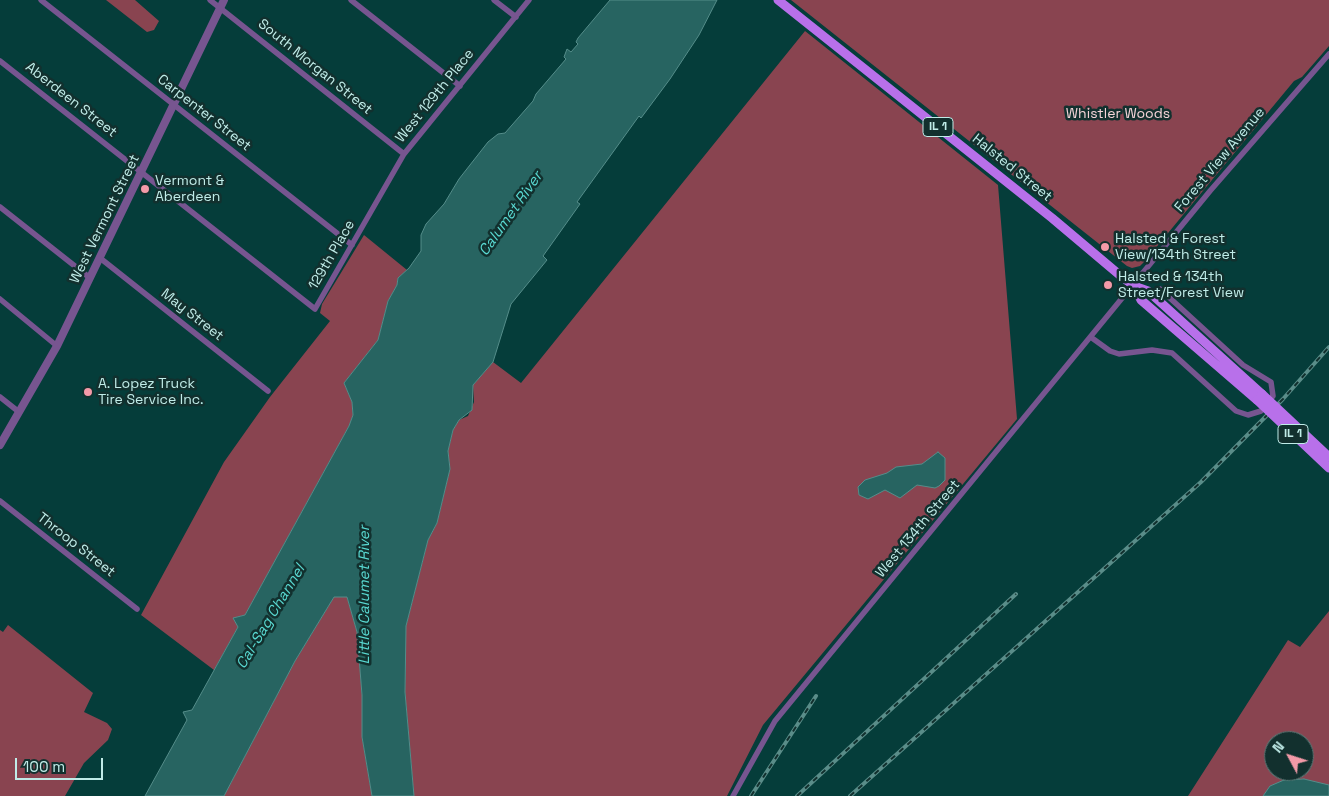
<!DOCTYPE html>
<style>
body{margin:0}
#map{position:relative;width:1329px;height:796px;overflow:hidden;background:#053d3a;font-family:"Space Grotesk",sans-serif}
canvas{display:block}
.north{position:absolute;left:1264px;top:731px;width:50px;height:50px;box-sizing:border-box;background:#12302e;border:1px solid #587b78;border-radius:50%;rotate:310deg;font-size:14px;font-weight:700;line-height:20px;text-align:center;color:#c0ece8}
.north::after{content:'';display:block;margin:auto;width:18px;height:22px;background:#f39aa8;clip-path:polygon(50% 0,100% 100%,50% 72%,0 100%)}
.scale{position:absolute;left:15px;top:758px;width:88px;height:22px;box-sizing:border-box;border:2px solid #c0ece8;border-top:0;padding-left:6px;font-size:15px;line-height:18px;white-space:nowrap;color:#c0ece8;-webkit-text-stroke:4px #12302e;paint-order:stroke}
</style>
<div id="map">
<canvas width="1329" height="796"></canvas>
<div class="north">N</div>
<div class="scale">100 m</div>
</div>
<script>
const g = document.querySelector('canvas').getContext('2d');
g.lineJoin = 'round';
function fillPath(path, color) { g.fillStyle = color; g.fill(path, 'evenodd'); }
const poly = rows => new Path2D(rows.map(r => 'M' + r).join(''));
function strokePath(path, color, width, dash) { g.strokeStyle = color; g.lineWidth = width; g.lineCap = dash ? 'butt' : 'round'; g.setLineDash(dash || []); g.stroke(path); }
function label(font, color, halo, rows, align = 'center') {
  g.font = font + ' "Space Grotesk",sans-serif'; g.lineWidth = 5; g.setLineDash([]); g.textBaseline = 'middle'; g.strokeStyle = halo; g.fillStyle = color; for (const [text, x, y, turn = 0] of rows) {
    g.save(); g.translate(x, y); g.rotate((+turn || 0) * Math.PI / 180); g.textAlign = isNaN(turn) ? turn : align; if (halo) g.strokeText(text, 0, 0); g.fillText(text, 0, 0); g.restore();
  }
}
fillPath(poly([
 [106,0,135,0,159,21,154,30,147,32],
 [791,0,1329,0,1329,46,1302,77,1294,81,1144,262,1140,266,1132,268,1127,266],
 [805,31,998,185,1017,419,763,725,727,796,414,796,405,692,406,626,428,540,437,523,450,469,448,451,453,430,459,420,468,416,474,402,473,385,493,362,521,383],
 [364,235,407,270,398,278,397,285,388,301,378,340,344,383,352,402,353,415,349,426,245,615,237,617,238,627,214,670,141,615,224,462,270,397,330,321,320,313,322,304],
 [334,597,347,597,357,632,362,695,362,737,372,796,224,796,295,661],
 [1329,611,1329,796,1188,796,1288,640,1300,647],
 [1274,741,1304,741,1304,771,1274,771],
 [8,625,93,693,84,712,107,723,112,729,108,740,84,763,65,796,0,796,0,630,3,632]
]), '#894450');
const water = poly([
 [610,0,717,0,699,35,670,79,641,118,639,116,577,202,580,204,543,256,547,260,511,304,493,362,473,385,472,410,459,420,453,430,448,451,450,469,437,523,428,540,406,626,405,692,414,796,372,796,362,737,362,695,357,632,347,597,334,597,295,661,224,796,145,796,187,720,183,712,192,710,238,627,233,618,245,615,349,426,353,415,352,402,344,383,378,340,388,301,397,285,398,278,409,268,421,251,421,235,426,224,444,204,459,179,488,142,498,134,505,133,533,101,536,94,566,59,564,57,567,49,571,52,578,44,576,42,578,38,610,0],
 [938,452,945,458,945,480,939,486,935,488,917,485,900,498,885,490,868,499,859,495,858,487,865,480,887,473,896,467,922,464,938,452],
 [1304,779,1329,785,1329,796,1263,796,1270,786,1284,780,1304,779]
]);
fillPath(water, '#276461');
strokePath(water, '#558d8a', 1);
strokePath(poly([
 [41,0,352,245],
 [210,0,404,154],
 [351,0,460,86],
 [494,0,516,17],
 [0,61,315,309,404,154,529,0],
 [0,207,90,278],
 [100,258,268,391],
 [0,299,57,346],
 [1092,338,1110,351,1119,354,1152,350,1172,353,1236,411,1248,415,1261,411,1273,396,1271,382,1243,365,1160,289],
 [0,397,19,412],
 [0,501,137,609],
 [733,796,775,721,1210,191,1329,54]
]), '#775590', 5.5);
strokePath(poly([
 [0,445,57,346,224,0]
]), '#775590', 8);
strokePath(poly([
 [778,0,1052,218,1122,277,1134,286,1148,291,1262,394],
 [1134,286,1141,300,1257,400]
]), '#b870ea', 9);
const rail = poly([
 [751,796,816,696],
 [797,796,1016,594],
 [850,796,1201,482,1283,399,1329,347]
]);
strokePath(rail, '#5a8d89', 4);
strokePath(rail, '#12302e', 2, [5.5]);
strokePath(poly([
 [1262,394,1329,457],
 [1257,400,1329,468]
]), '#b870ea', 9);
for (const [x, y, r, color] of [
 [145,189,5,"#f39aa8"],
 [1105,247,5,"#f39aa8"],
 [1108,285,5,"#f39aa8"],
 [88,392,5,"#f39aa8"]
]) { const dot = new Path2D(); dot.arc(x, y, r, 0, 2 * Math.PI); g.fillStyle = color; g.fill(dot); strokePath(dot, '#12302e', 2); }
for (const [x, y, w] of [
 [938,127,30],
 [1293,434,30]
]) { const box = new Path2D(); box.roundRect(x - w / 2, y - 9.5, w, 19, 4); g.fillStyle = '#12302e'; g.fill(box); strokePath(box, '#c0ece8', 1); }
label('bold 12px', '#c0ece8', null, [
 ["IL 1",938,127],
 ["IL 1",1293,434]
]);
label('14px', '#c0ece8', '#12302e', [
 ["South Morgan Street",315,67,39],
 ["West 129th Place",435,96,-51],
 ["Aberdeen Street",71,100,38],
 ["Carpenter Street",204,113,38],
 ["Forest View Avenue",1220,160,-50],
 ["Halsted Street",1012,168,39],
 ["West Vermont Street",105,219,-64],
 ["129th Place",332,255,-60],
 ["May Street",192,315,38],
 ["West 134th Street",918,529,-50],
 ["Throop Street",76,545,38]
]);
label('14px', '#f5d4d8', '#12302e', [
 ["Whistler Woods",1118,114]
]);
label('14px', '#c0ece8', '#12302e', [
 ["Vermont &",155,181],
 ["Aberdeen",155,197],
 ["Halsted & Forest",1115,239],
 ["View/134th Street",1115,255],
 ["Halsted & 134th",1118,277],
 ["Street/Forest View",1118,293],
 ["A. Lopez Truck",98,384],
 ["Tire Service Inc.",98,400]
], 'left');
label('italic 15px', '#59d8d1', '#12302e', [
 ["Calumet River",511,214,-55],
 ["Little Calumet River",365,595,-90],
 ["Cal-Sag Channel",271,617,-59]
]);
</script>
